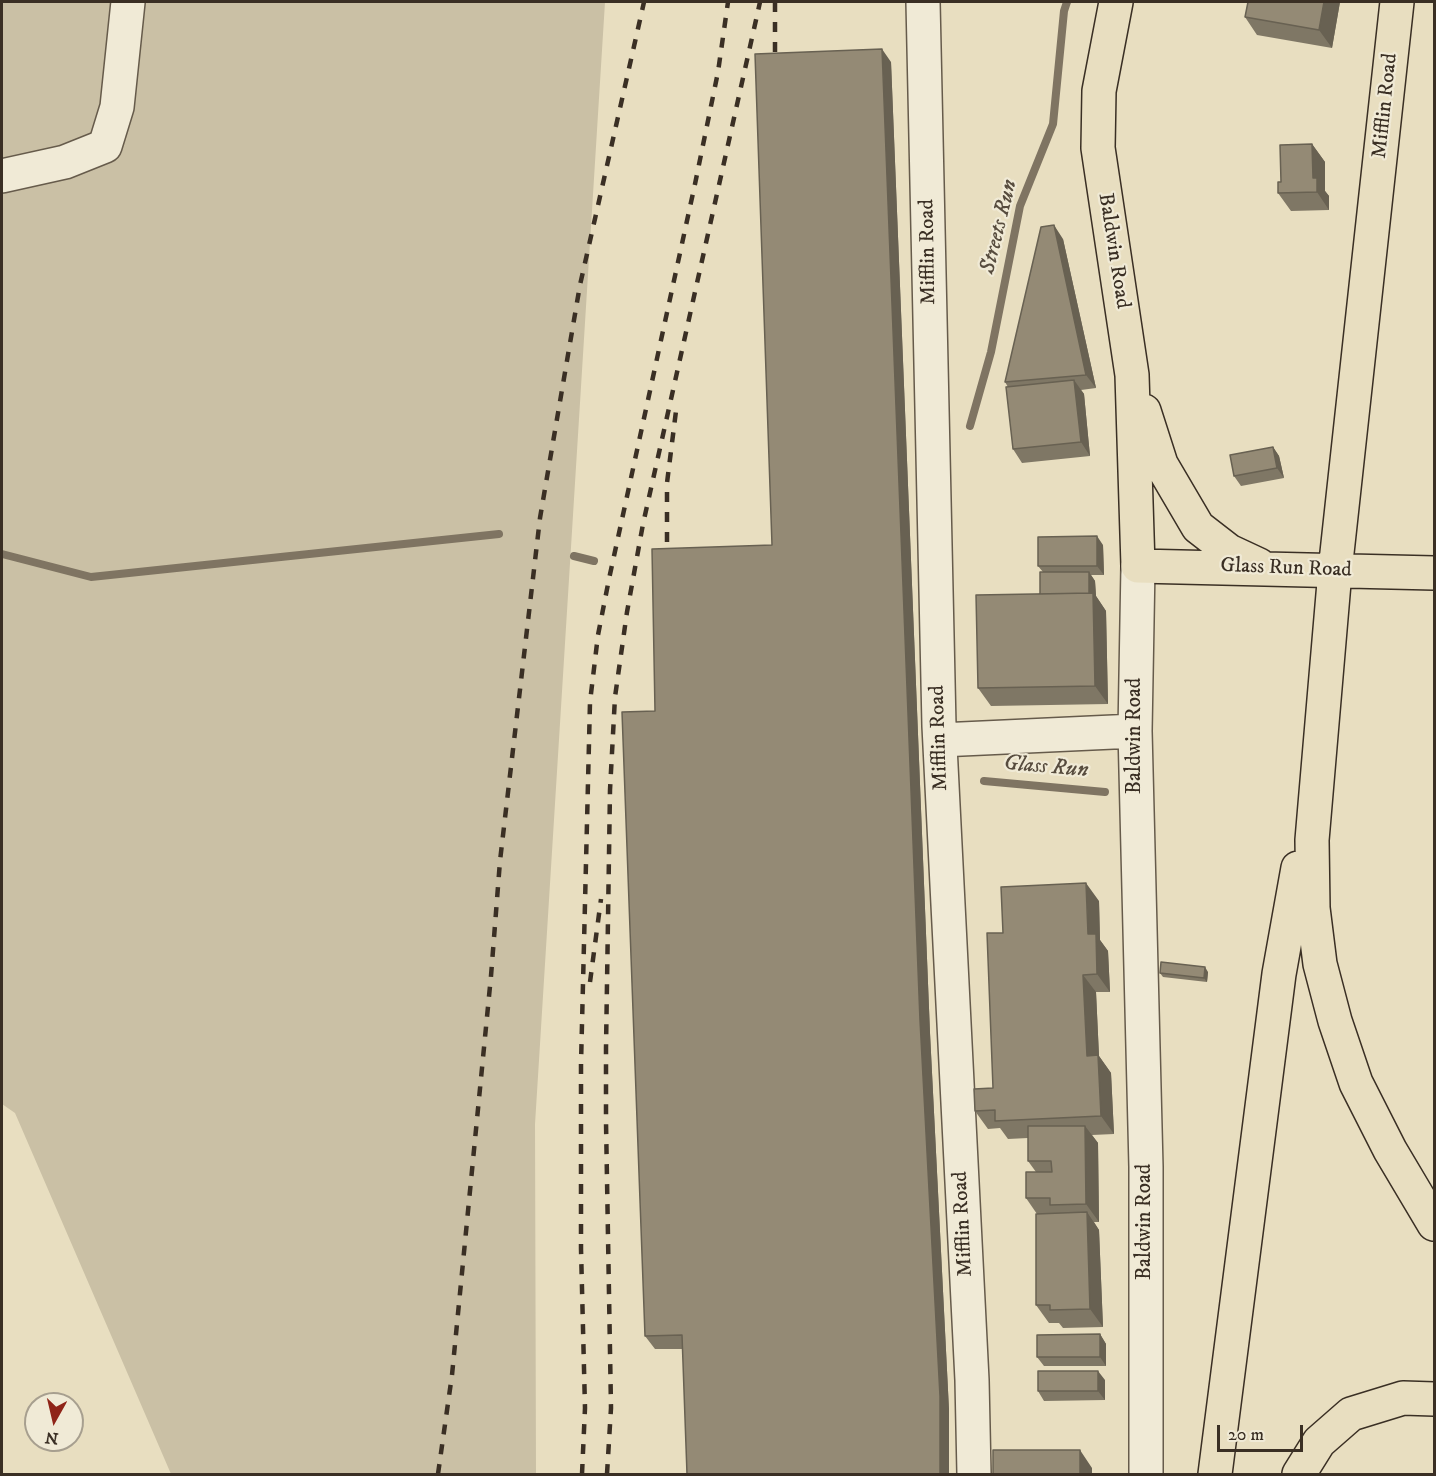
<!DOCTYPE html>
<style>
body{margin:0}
#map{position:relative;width:1436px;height:1476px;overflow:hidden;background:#e8dec0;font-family:"IM FELL DW Pica",serif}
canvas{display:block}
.frame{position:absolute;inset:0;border:3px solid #3a2f24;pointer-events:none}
.north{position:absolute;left:24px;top:1392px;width:60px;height:60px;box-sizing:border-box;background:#f0ead6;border:2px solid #a79f8f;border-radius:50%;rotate:188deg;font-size:16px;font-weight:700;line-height:24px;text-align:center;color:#3a2f24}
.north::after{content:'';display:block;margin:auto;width:21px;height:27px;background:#8f2418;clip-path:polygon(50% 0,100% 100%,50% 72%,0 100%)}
.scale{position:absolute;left:1217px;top:1425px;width:86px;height:27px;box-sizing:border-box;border:3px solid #3a2f24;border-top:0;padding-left:8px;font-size:18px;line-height:21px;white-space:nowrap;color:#3a2f24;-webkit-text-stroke:4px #f0ead6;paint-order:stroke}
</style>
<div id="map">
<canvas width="1436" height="1476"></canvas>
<div class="frame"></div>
<div class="north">N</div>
<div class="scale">20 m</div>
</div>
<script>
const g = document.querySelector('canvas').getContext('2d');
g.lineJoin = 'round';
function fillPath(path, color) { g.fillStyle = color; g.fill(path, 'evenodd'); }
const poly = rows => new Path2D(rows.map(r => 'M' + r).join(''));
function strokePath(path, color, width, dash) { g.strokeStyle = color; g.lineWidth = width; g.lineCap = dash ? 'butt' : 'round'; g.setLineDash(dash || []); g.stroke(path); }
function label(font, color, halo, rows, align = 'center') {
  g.font = font + ' "IM FELL DW Pica",serif'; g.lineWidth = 4.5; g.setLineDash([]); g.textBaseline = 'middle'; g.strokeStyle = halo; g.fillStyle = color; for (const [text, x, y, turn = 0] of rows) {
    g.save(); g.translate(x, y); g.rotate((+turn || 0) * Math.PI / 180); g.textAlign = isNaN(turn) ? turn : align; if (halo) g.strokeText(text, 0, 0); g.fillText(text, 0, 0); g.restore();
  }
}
fillPath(poly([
 [2,2,605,2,535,1124,536,1474,171,1474,15,1113,2,1104]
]), '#cac0a5');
strokePath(poly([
 [970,426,991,352,1020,206,1053,124,1064,11,1067,2],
 [2,554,91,577,499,534],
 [574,556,594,561],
 [984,781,1105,792]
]), '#7f7462', 8);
const minor = poly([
 [923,2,939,726,972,1380,974,1474],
 [2,176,65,162,105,146,117,107,128,2],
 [1138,566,1135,731,1146,1167,1146,1474],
 [940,740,1135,731]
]);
const major = poly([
 [1116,2,1099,91,1098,148,1132,375,1138,566,1434,573],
 [1397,2,1335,571,1312,840,1313,908,1320,964,1335,1021,1356,1083,1390,1150,1434,1224],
 [1144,411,1161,464,1198,527,1229,551,1259,565],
 [1215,1474,1279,974,1298,868],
 [1299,1474,1319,1442,1351,1414,1403,1398,1434,1399]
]);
strokePath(minor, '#665b4b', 36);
strokePath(major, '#3a2f24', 36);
strokePath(minor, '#f0ead6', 33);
strokePath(major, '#e8dec0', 33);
strokePath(poly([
 [775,2,775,61],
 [667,562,667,483,676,411],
 [590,982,601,899],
 [438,1474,452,1375,491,976,500,861,540,518,580,285,644,2],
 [582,1474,585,1408,581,1249,581,1064,590,702,598,635,609,579,695,184,718,72,728,2],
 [607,1474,611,1408,606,1122,606,1048,610,790,615,697,627,612,643,524,760,2]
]), '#3a2f24', 4.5, [10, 10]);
fillPath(poly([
 [1248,2,1340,2,1332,48,1257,35,1245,17],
 [891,62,930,1033,949,1410,949,1474,687,1474,683,1349,655,1349,645,1336,655,711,772,545],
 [1312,144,1325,162,1325,191,1329,196,1329,210,1291,211,1278,193],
 [1063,239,1096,388,1081,390,1084,394,1090,456,1022,463,1013,449,1008,387,1005,382],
 [1273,447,1279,456,1284,478,1241,486,1234,476],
 [1103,545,1104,575,1091,575,1095,581,1096,596,1106,611,1108,704,991,706,978,688,1040,594,1043,572,1038,566],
 [1099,901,1100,940,1108,951,1110,992,1096,992,1099,1056,1111,1073,1114,1134,1092,1135,1098,1143,1099,1222,1094,1222,1099,1230,1103,1327,1063,1328,1059,1323,1049,1323,1036,1305,1037,1214,1026,1198,1036,1172,1028,1161,1028,1138,1008,1139,1000,1128,988,1129,975,1111,993,1088],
 [1208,972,1207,982,1163,977,1160,973],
 [1100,1334,1106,1344,1106,1366,1044,1366,1037,1357],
 [1105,1380,1105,1400,1044,1401,1038,1391]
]), '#7f7765');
fillPath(poly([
 [1324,2,1340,2,1332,48,1319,30],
 [882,49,891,62,930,1033,949,1410,949,1474,940,1474,920,1020],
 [1312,144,1325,162,1325,191,1329,196,1329,210,1317,192,1313,178],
 [1054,225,1063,239,1096,388,1086,375],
 [1074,380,1084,394,1090,456,1081,442],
 [1273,447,1279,456,1284,478,1277,468],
 [1097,536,1103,545,1104,575,1097,566],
 [1089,572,1095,581,1096,596,1106,611,1108,704,1095,686,1089,600],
 [1086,883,1099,901,1100,940,1108,951,1110,992,1097,974,1088,934],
 [1205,967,1208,972,1207,982,1204,978],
 [1083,975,1096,992,1099,1056,1111,1073,1114,1134,1101,1116,1087,1056],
 [1085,1126,1098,1143,1099,1222,1086,1204],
 [1087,1212,1099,1230,1103,1327,1090,1309],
 [1100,1334,1106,1344,1106,1366,1100,1357],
 [1098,1371,1105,1380,1105,1400,1098,1391],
 [1080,1450,1092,1468,1092,1474,1080,1474]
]), '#686152');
const building = poly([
 [1248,2,1324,2,1319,30,1245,17,1248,2],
 [882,49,920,1020,940,1396,940,1474,687,1474,682,1335,645,1336,622,712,655,711,652,549,772,545,755,54,882,49],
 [1312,144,1313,178,1317,178,1317,192,1278,193,1278,182,1281,182,1280,145,1312,144],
 [1054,225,1086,375,1005,382,1041,227,1054,225],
 [1074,380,1081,442,1013,449,1006,387,1074,380],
 [1273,447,1277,468,1234,476,1230,455,1273,447],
 [1097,536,1097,566,1038,566,1038,537,1097,536],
 [1040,572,1089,572,1089,593,1040,594,1040,572],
 [1093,593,1095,686,978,688,976,595,1093,593],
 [1086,883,1088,934,1096,934,1097,974,1083,975,1087,1056,1098,1055,1101,1116,995,1121,995,1110,975,1111,974,1089,993,1088,987,933,1003,933,1001,887,1086,883],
 [1161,962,1205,967,1204,978,1160,973,1161,962],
 [1028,1126,1085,1126,1086,1204,1050,1205,1050,1198,1026,1198,1026,1172,1052,1172,1051,1161,1028,1161,1028,1126],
 [1087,1212,1090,1309,1050,1310,1050,1305,1036,1305,1036,1214,1087,1212],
 [1100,1334,1100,1357,1037,1357,1037,1335,1100,1334],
 [1038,1371,1098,1371,1098,1391,1038,1391,1038,1371],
 [993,1450,1080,1450,1080,1474,993,1474,993,1450]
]);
fillPath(building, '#948a75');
strokePath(building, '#686152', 1.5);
label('21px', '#3a2f24', '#f0ead6', [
 ["Mifflin Road",1386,106,-84],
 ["Baldwin Road",1113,251,81],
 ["Mifflin Road",929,252,-91],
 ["Glass Run Road",1286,569,2],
 ["Baldwin Road",1136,736,-90],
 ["Mifflin Road",940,738,-92],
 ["Baldwin Road",1146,1222,-90],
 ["Mifflin Road",964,1224,-93]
]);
label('italic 22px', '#574c3e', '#f0ead6', [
 ["Streets Run",1000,227,-76],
 ["Glass Run",1046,768,5]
]);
</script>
